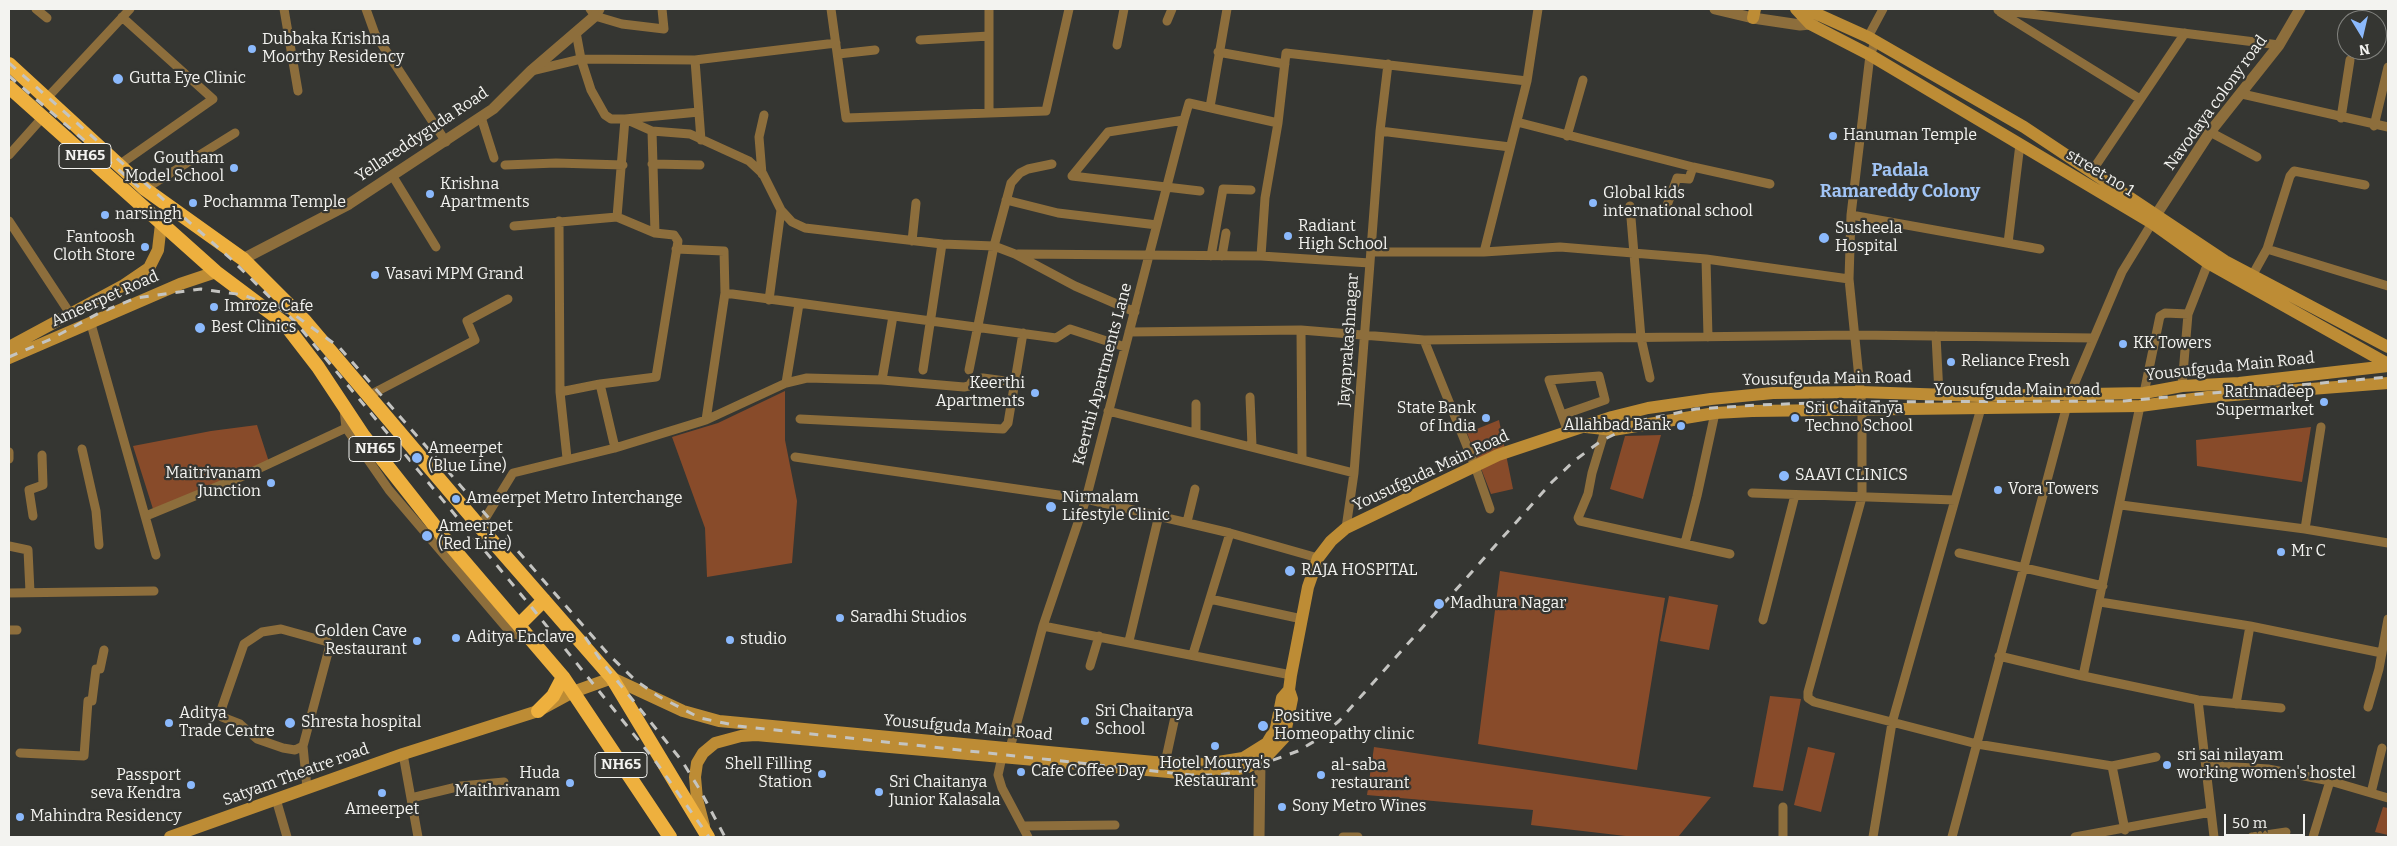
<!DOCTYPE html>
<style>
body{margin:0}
#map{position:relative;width:2397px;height:846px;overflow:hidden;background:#353632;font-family:Bitter,serif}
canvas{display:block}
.frame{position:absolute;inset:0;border:10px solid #f3f3f0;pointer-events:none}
.north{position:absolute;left:2337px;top:10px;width:50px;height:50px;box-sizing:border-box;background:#353632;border:1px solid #81827e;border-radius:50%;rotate:171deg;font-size:14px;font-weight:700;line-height:20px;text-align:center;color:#f3f3f0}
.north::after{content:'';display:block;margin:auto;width:18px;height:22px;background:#8bb9fc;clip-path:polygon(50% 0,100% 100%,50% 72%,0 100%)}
.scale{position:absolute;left:2224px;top:814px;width:81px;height:22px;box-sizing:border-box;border:2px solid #f3f3f0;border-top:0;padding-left:6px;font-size:15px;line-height:18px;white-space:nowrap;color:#f3f3f0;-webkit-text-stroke:4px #353632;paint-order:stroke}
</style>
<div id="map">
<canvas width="2397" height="846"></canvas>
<div class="frame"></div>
<div class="north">N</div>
<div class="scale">50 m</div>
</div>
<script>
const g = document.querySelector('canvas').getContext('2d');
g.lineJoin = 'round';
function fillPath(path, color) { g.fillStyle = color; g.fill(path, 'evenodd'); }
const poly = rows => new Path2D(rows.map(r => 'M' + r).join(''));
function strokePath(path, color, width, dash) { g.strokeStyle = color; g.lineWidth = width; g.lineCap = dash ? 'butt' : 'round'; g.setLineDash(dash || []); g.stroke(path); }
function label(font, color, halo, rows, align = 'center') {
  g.font = font + ' Bitter,serif'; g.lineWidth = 4.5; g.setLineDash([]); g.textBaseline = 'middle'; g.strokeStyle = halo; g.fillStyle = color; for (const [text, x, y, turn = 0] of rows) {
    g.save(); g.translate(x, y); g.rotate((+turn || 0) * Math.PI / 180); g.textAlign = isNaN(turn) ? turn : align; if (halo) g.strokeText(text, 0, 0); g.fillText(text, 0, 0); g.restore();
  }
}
fillPath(poly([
 [785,391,785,440,797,501,792,563,707,577,705,528,672,437,718,423],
 [1499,420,1513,489,1491,494,1467,433],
 [257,425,269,462,153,509,133,446,211,431],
 [2311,427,2302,482,2197,466,2196,440],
 [1661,435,1643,499,1610,489,1625,436],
 [1500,571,1665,598,1637,770,1478,744],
 [1669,596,1718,605,1709,650,1660,641],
 [1770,696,1801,699,1783,791,1753,787],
 [1374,747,1711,797,1678,837,1634,837,1531,825,1533,810,1367,795],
 [1808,747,1835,753,1821,812,1794,805],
 [2383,807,2388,808,2388,835,2375,832]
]), '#884b2a');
strokePath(poly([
 [36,9,47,18],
 [284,9,298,91],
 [366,9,375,34,446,142],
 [590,9,595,16,622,24,664,29,662,9],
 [831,9,846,118,1046,111,1069,9],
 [1998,10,2279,45],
 [2000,12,2140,99],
 [1167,21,1172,9],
 [576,32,581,59,591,90,605,115,611,119,625,119,652,131,690,134,749,161,763,174,781,210,792,222,805,228,942,244,994,246,1015,254,1075,286,1135,312],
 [1868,37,1883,9],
 [920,40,989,36],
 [1117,45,1124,9],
 [1218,52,1285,64],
 [838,54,875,50],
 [695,60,701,140],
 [531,71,581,59,695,60,836,43],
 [2242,94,2388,127],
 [47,98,130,9],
 [1210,107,1227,9],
 [989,112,989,9],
 [481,117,494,158],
 [2341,118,2350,60],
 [1517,122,1693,167,1770,184],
 [2374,126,2388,67],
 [652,131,655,233],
 [1380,131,1510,147],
 [2210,132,2257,157],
 [1567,136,1583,80],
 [9,155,42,118],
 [652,164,700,165],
 [119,165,213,99,122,17],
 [505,165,556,163,623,165],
 [2092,171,2185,33],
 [762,174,759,137,764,115],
 [392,175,436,247],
 [1072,176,1108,132,1184,120,1189,103,1278,123],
 [1072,176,1200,191],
 [145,189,235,133],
 [1006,200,1058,213,1157,225],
 [1630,206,1641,338,1650,378],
 [1665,211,1677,178,1689,179,1693,167],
 [1851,215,2040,249],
 [617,217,625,119,699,112],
 [9,221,71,315],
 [559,221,560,392,567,458],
 [514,226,617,217,655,233,674,235,678,241,656,377,600,384,560,392],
 [912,241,916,203],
 [2008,243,2020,144],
 [676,249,724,251,725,293],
 [2267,249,2388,286],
 [1371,252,1484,252,1560,247,1706,259,1849,279,1862,408,1862,497,1808,692,1808,698,1814,702,1977,744,2112,766,2156,757],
 [1484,252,1527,81,1538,9],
 [1018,254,1261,256,1370,263],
 [1211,256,1223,189,1251,190],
 [1222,256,1226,233],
 [1261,256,1265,198,1278,123,1286,53,1527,81],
 [1706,259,1708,337],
 [2252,276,2267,249,2290,176,2294,171,2365,185],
 [1849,279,1851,215,1870,55,1875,43],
 [769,300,781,210],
 [91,324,156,555],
 [1301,330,1302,459],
 [1129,332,1301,330,1424,340,1855,335,2094,338],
 [1936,336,1939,394],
 [1424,340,1475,466,1490,509],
 [923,370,942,244],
 [969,370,994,246,1011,183,1020,173,1028,169,1052,164],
 [882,380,893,316],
 [786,383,799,304],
 [600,384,615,448],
 [2182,386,2188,314,2208,263],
 [2144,393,2160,316,2165,313,2188,314],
 [368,396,475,340,467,321,508,299],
 [1250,397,1252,446],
 [1196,404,1196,432],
 [344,409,346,428,389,490,510,632,528,639],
 [1108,411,1354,473],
 [1562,415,1605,400,1599,376,1549,380,1568,432],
 [800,419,1003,429,1008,423,1023,333],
 [706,420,725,293,1056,338,1070,329,1125,347],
 [1605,430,1592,473,1588,494,1578,518,1580,521,1730,554],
 [82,449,96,511,99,545],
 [9,452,9,459],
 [795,457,1086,499,1230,533,1318,558],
 [1752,493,1955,500],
 [2121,505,2305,529,2388,543],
 [33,516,29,490,43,485,42,455],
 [146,516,243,476,346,428],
 [1187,522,1195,489],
 [480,527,513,473,615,448,706,420,786,383,807,378,882,380,964,387,969,386,973,380,983,378,1005,381],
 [1346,528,1354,473,1380,131,1388,64],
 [2305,529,2321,427],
 [1685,543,1697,496,1715,413],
 [9,546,28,550,30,592],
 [1959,553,2103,586],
 [9,593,154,591],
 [1210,599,1302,619],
 [2100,602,2250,626,2382,653],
 [1763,620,1795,495],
 [1043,626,1291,675],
 [9,630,17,630],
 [1129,641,1159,515],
 [1193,654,1230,533],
 [1999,656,2083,676,2198,700,2281,708],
 [1090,666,1099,636],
 [2083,676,2140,406],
 [2198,700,2214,837],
 [2236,704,2250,626],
 [2368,707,2379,669,2388,619],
 [303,746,330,645,328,642,281,629,262,632,244,644,220,713,222,717,240,724,257,739,283,748,295,750,303,746,307,788],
 [20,753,84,756,88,701,92,701,96,669,100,669,104,650],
 [403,754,418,837],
 [1165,763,1175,717],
 [2206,765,2268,769,2330,781,2388,798],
 [2112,766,2125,830],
 [2371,793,2382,748],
 [411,798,461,786,504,782],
 [276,799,287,837],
 [1023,826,1115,825],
 [1028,837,1002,788,998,775,1002,757,1010,748,1043,626,1086,499,1184,120],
 [1343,837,1358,837],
 [1783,837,1783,807],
 [1873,837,1892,723,1981,408],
 [1952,837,2070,394,2122,272,2152,223],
 [2075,837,2211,812],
 [2252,837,2286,832],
 [2313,837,2330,781]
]), '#8d6e3c', 9);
strokePath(poly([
 [1715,9,1753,18,1800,25,1810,24,1813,19],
 [2156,215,2210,132,2279,45,2300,9],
 [243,259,349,204,493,109,531,71,595,16,599,9],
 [1259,837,1260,761]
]), '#8d6e3c', 11);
strokePath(poly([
 [1796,9,1810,24,1870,55,2152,223,2208,263,2388,364],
 [1806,9,1868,37,2024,127,2225,261,2388,347],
 [1753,18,1755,9],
 [9,347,124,285,149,268,158,250,161,224],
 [9,358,180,284,216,272],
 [1586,427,1613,430,1715,413,1752,411,2140,406,2208,397,2388,383],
 [704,826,697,799,695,777,697,763,703,753,715,743,741,736,756,735,1180,773,1216,774,1248,767,1269,754,1284,738,1292,699,1289,690,1291,675,1308,587,1318,558,1331,541,1346,528,1498,455,1612,417,1648,408,1711,399,1773,393,1860,392,1979,396,2144,393,2182,386,2239,383,2388,366],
 [170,837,403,754,538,711,573,692,612,678,683,711,719,721,1165,763,1206,764,1243,758,1267,743,1276,728,1282,698,1289,690]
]), '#bd8c35', 12);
strokePath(poly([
 [9,64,145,189,243,259,305,321,480,527,612,678,708,837],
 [9,87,216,272,284,323,318,367,363,435,445,539,563,677,670,837],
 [519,625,544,600],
 [538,711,553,696,563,677]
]), '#eeb03e', 14);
strokePath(poly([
 [9,63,231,259,297,324,533,609,656,762,709,837],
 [9,76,140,188],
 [9,357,51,339,99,313,136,298,201,289,244,295,296,316,339,347,608,654,635,680,658,696,700,718,738,726,1191,775,1218,775,1246,770,1298,751,1318,739,1339,721,1552,482,1574,461,1601,441,1643,420,1696,409,1758,405,1842,402,2124,401,2388,377],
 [585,637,602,662,682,761,700,790,725,837]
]), '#c4c4c1', 3, [9, 9]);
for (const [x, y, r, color] of [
 [252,49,5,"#8bb9fc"],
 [118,79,6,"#8bb9fc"],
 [1833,136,5,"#8bb9fc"],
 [234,168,5,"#8bb9fc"],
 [430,194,5,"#8bb9fc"],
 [193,203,5,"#8bb9fc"],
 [1593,203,5,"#8bb9fc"],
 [105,215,5,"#8bb9fc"],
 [1288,236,5,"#8bb9fc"],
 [1824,238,6,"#8bb9fc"],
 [145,247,5,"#8bb9fc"],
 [375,275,5,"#8bb9fc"],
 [214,307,5,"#8bb9fc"],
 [200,328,6,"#8bb9fc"],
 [2123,344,5,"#8bb9fc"],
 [1951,362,5,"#8bb9fc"],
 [1035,393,5,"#8bb9fc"],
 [2324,402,5,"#8bb9fc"],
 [1486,418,5,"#8bb9fc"],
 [1795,418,5,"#8bb9fc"],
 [1681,426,5,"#8bb9fc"],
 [417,458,6,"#8bb9fc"],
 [1784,476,6,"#8bb9fc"],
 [271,483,5,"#8bb9fc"],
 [1998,490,5,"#8bb9fc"],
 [456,499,5,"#8bb9fc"],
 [1051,507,6,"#8bb9fc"],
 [427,536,6,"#8bb9fc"],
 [2281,552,5,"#8bb9fc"],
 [1290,571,6,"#8bb9fc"],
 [1439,604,6,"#8bb9fc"],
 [840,618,5,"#8bb9fc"],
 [456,638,5,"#8bb9fc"],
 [730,640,5,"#8bb9fc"],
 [417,641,5,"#8bb9fc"],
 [1085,721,5,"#8bb9fc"],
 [169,723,5,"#8bb9fc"],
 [290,723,6,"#8bb9fc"],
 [1263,726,6,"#8bb9fc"],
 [1215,746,5,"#8bb9fc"],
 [2167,765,5,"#8bb9fc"],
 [1021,772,5,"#8bb9fc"],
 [822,774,5,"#8bb9fc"],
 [1321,775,5,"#8bb9fc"],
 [570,783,5,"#8bb9fc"],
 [191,785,5,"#8bb9fc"],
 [879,792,5,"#8bb9fc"],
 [382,793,5,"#8bb9fc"],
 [1282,807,5,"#8bb9fc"],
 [20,817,5,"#8bb9fc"]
]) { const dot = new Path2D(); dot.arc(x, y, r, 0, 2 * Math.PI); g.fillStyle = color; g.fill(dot); strokePath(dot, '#353632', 2); }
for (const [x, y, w] of [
 [85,156,52],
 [375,449,52],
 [621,765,52]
]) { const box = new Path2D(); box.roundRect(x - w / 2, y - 12.5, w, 25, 4); g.fillStyle = '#353632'; g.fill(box); strokePath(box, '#f3f3f0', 1); }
label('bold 15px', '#f3f3f0', null, [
 ["NH65",85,156],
 ["NH65",375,449],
 ["NH65",621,765]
]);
label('16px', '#f3f3f0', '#353632', [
 ["Dubbaka Krishna",262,40],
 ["Moorthy Residency",262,58],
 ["Gutta Eye Clinic",129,79],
 ["Hanuman Temple",1843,136],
 ["Goutham",224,159,"right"],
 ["Model School",224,177,"right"],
 ["Krishna",440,185],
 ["Apartments",440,203],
 ["Global kids",1603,194],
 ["international school",1603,212],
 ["Pochamma Temple",203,203],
 ["narsingh",115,215],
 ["Radiant",1298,227],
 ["High School",1298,245],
 ["Susheela",1835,229],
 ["Hospital",1835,247],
 ["Fantoosh",135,238,"right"],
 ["Cloth Store",135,256,"right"],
 ["Vasavi MPM Grand",385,275],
 ["Imroze Cafe",224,307],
 ["Best Clinics",211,328],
 ["KK Towers",2133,344],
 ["Reliance Fresh",1961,362],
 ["Keerthi",1025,384,"right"],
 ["Apartments",1025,402,"right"],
 ["Rathnadeep",2314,393,"right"],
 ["Supermarket",2314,411,"right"],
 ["State Bank",1476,409,"right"],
 ["of India",1476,427,"right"],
 ["Sri Chaitanya",1805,409],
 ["Techno School",1805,427],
 ["Allahbad Bank",1671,426,"right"],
 ["Ameerpet",428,449],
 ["(Blue Line)",428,467],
 ["Maitrivanam",261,474,"right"],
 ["Junction",261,492,"right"],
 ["SAAVI CLINICS",1795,476],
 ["Vora Towers",2008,490],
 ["Nirmalam",1062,498],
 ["Lifestyle Clinic",1062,516],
 ["Ameerpet Metro Interchange",466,499],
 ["Ameerpet",438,527],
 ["(Red Line)",438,545],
 ["Mr C",2291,552],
 ["RAJA HOSPITAL",1301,571],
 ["Madhura Nagar",1450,604],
 ["Saradhi Studios",850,618],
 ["Golden Cave",407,632,"right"],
 ["Restaurant",407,650,"right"],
 ["Aditya Enclave",466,638],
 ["studio",740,640],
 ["Sri Chaitanya",1095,712],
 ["School",1095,730],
 ["Aditya",179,714],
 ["Trade Centre",179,732],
 ["Positive",1274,717],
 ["Homeopathy clinic",1274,735],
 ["Shresta hospital",301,723],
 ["sri sai nilayam",2177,756],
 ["working women's hostel",2177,774],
 ["Hotel Mourya's",1215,764,"center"],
 ["Restaurant",1215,782,"center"],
 ["Shell Filling",812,765,"right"],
 ["Station",812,783,"right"],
 ["al-saba",1331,766],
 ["restaurant",1331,784],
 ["Cafe Coffee Day",1031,772],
 ["Huda",560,774,"right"],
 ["Maithrivanam",560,792,"right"],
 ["Passport",181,776,"right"],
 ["seva Kendra",181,794,"right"],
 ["Sri Chaitanya",889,783],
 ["Junior Kalasala",889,801],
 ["Sony Metro Wines",1292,807],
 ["Ameerpet",382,810,"center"],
 ["Mahindra Residency",30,817]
], 'left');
label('16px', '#f3f3f0', '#353632', [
 ["Navodaya colony road",2216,103,-54],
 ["Yellareddyguda Road",422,135,-34],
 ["street no 1",2100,173,31],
 ["Ameerpet Road",105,299,-24],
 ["Jayaprakashnagar",1349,340,-86],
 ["Yousufguda Main Road",2230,367,-6],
 ["Keerthi Apartments Lane",1103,374,-75],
 ["Yousufguda Main Road",1827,379,-1],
 ["Yousufguda Main road",2017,391],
 ["Yousufguda Main Road",1431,471,-25],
 ["Yousufguda Main Road",968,728,5],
 ["Satyam Theatre road",296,775,-20]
]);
label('bold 18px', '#a1c4f5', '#353632', [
 ["Padala",1900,171],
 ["Ramareddy Colony",1900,192]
]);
</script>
